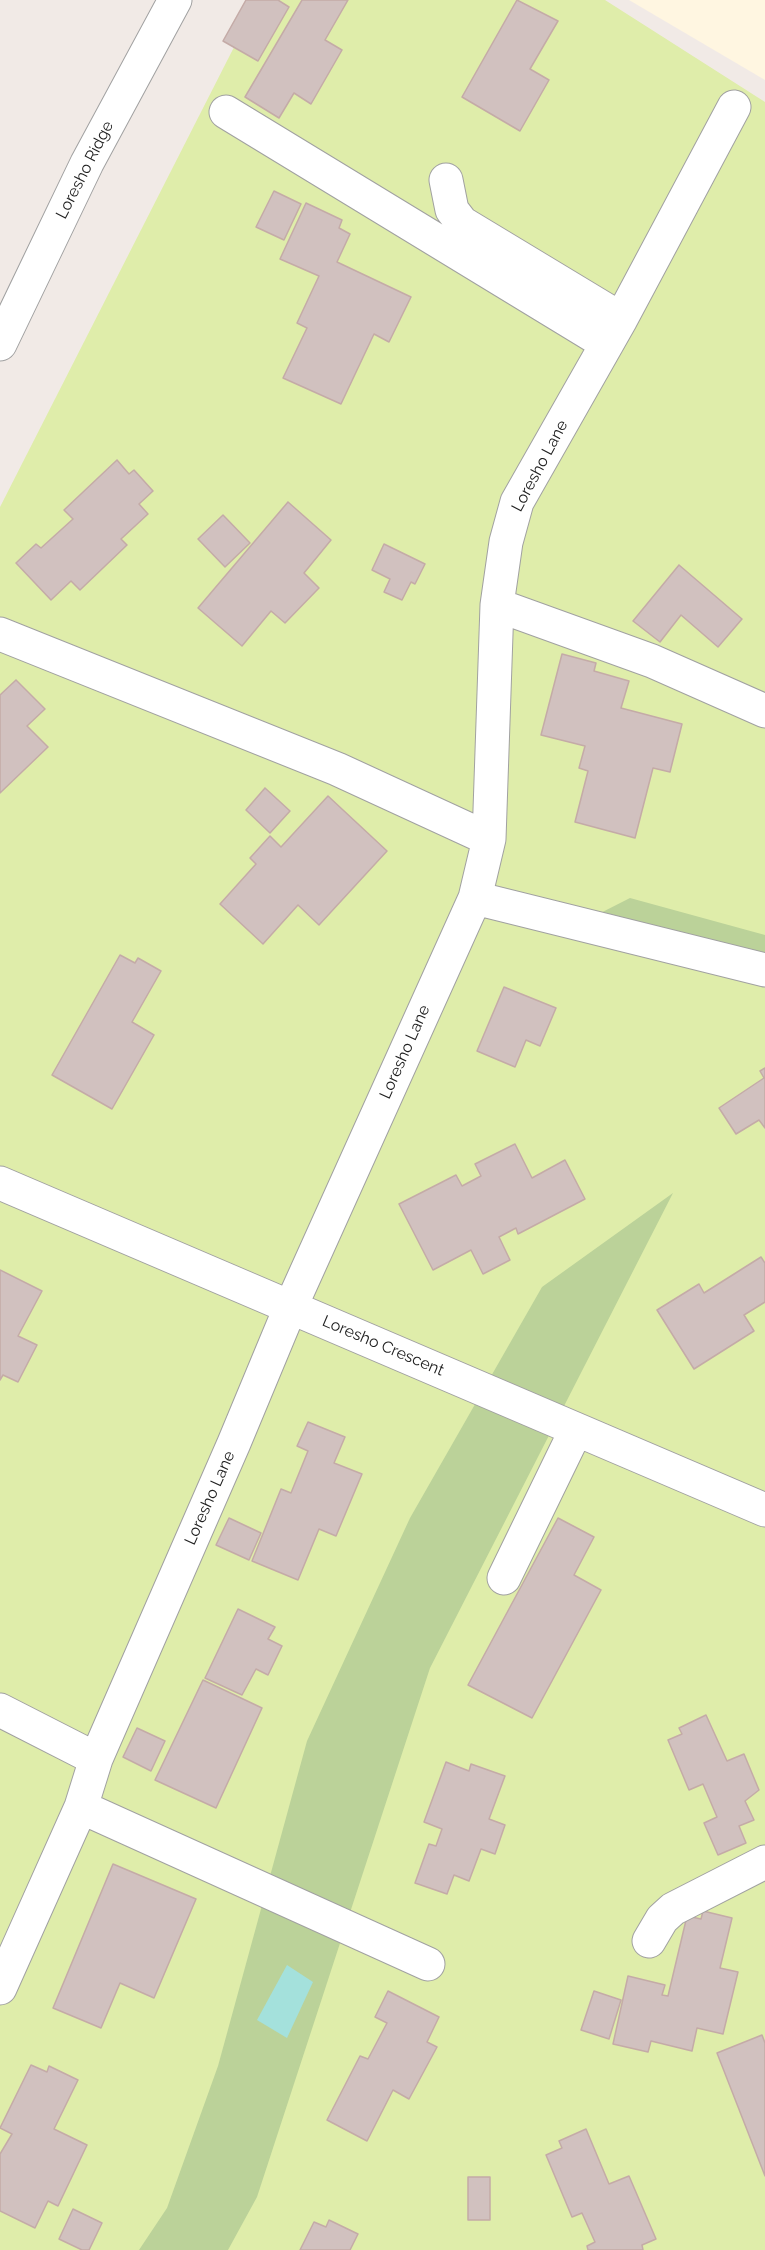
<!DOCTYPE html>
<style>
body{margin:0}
canvas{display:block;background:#f1eae6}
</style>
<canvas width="765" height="2250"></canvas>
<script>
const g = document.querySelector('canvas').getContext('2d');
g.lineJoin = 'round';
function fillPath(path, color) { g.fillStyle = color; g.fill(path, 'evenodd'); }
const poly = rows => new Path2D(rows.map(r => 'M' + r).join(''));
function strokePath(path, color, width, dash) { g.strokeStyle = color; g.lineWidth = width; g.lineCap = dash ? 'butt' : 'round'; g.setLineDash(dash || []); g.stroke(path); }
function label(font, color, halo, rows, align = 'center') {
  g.font = font + ' Raleway,sans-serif'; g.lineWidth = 5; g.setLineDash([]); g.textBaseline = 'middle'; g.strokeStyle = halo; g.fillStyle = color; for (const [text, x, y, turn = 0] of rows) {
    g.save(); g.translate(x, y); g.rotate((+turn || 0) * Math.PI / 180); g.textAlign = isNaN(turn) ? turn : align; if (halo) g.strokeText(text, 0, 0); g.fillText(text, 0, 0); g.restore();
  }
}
fillPath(poly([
 [629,0,765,0,765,80]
]), '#fff6e1');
fillPath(poly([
 [258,0,605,0,765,102,765,2250,0,2250,0,507]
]), '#dfedaa');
fillPath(poly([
 [630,898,765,935,765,982,567,930],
 [673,1193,430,1668,257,2197,228,2250,139,2250,167,2208,218,2066,307,1741,410,1518,542,1287]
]), '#bbd299');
fillPath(poly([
 [287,1965,313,1982,287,2038,257,2020]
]), '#a4e1dc');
const building = poly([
 [246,0,278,0,289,7,258,61,223,41,246,0],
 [302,0,348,0,325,40,342,50,311,104,294,93,279,118,245,97,302,0],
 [517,0,558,21,530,69,549,80,520,131,462,97,517,0],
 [274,191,301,204,284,240,256,227,274,191],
 [306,203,342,220,339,228,350,234,337,262,411,297,389,342,374,334,341,404,283,378,307,328,297,323,319,276,280,259,306,203],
 [117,460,129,474,134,470,153,491,139,504,148,514,121,539,127,545,80,590,71,581,51,600,16,563,36,544,41,548,73,519,64,510,117,460],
 [288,502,331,540,304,573,319,588,285,623,271,611,242,646,198,608,288,502],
 [223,515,250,543,225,567,198,539,223,515],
 [384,544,425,564,415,584,411,582,402,600,384,592,390,579,372,570,384,544],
 [679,565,742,619,718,647,681,615,660,642,633,621,679,565],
 [562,654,596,663,594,671,629,681,621,708,682,724,670,772,653,768,635,838,575,822,588,771,579,768,585,746,541,735,562,654],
 [16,680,45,709,27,726,48,747,0,793,0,695,16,680],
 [265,788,290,811,270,833,246,810,265,788],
 [328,796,387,851,319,925,298,905,263,944,220,904,256,864,250,858,270,836,281,847,328,796],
 [120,955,135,963,138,958,161,971,132,1022,154,1035,112,1109,52,1075,120,955],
 [504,987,556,1008,540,1046,526,1040,515,1067,477,1051,504,987],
 [765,1068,765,1128,759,1120,736,1134,719,1108,764,1078,760,1071,765,1068],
 [515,1144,532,1178,565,1160,585,1199,518,1234,516,1228,499,1237,510,1260,483,1274,471,1250,433,1270,399,1204,456,1175,462,1186,481,1176,475,1164,515,1144],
 [761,1257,765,1263,765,1302,744,1315,754,1331,694,1369,657,1310,699,1284,704,1293,761,1257],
 [0,1270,42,1291,18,1336,37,1345,18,1382,3,1375,0,1380,0,1270],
 [308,1422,345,1437,334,1463,362,1474,336,1536,319,1529,298,1580,252,1561,281,1489,291,1493,308,1451,297,1446,308,1422],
 [229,1518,261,1533,249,1560,216,1545,229,1518],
 [558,1518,594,1537,574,1575,601,1590,532,1718,468,1685,558,1518],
 [238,1609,275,1627,268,1639,282,1646,268,1675,256,1669,242,1695,205,1678,238,1609],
 [203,1680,262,1708,216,1808,155,1780,203,1680],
 [706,1715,727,1761,744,1754,759,1790,745,1801,754,1820,739,1826,746,1843,718,1855,704,1823,717,1817,703,1784,689,1790,668,1740,682,1734,679,1728,706,1715],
 [137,1728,165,1741,151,1771,123,1757,137,1728],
 [446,1762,469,1771,471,1764,505,1776,489,1819,505,1825,495,1854,481,1849,469,1881,454,1875,447,1894,415,1883,429,1844,436,1846,442,1829,424,1822,446,1762],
 [113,1864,196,1899,154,1998,120,1983,101,2028,53,2008,113,1864],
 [703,1911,732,1918,720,1968,738,1972,723,2034,697,2028,692,2051,651,2041,648,2052,613,2044,628,1976,665,1985,662,1995,668,1996,687,1916,701,1919,703,1911],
 [388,1991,439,2017,427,2042,437,2047,409,2099,393,2090,367,2141,327,2120,360,2056,368,2059,387,2023,375,2017,388,1991],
 [594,1991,621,2000,609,2039,581,2030,594,1991],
 [762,2035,765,2043,765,2176,717,2053,762,2035],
 [31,2065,47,2072,49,2066,78,2080,54,2129,87,2145,58,2206,48,2201,35,2228,0,2211,0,2154,12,2134,0,2128,31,2065],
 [586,2129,609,2184,629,2176,656,2239,642,2245,643,2250,588,2250,587,2246,595,2242,582,2213,572,2217,546,2155,562,2148,559,2141,586,2129],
 [468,2177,490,2177,490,2220,468,2220,468,2177],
 [73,2209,102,2223,89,2250,82,2250,59,2239,73,2209],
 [329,2220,358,2234,350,2250,300,2250,314,2222,326,2227,329,2220]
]);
fillPath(building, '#d1c1bf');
strokePath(building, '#c4aba7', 1.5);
const minor = poly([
 [226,112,607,344],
 [446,180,452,210,462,223,621,319],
 [0,344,87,163,175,0],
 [497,605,652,661,765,711],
 [0,634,337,769,489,839],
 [475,898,765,970],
 [0,1183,765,1510],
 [504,1578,576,1430],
 [0,1710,96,1759],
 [81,1807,428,1964],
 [649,1941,662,1919,673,1909,765,1862],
 [0,1988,81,1807,96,1759,234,1443,291,1306,475,898,489,839,497,605,506,542,517,502,621,319,734,107]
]);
strokePath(minor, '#a1a1a1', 35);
strokePath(minor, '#fff', 33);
label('16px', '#202020', '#fff', [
 ["Loresho Ridge",85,170,-63],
 ["Loresho Lane",540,466,-62],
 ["Loresho Lane",405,1052,-66],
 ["Loresho Crescent",383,1346,23],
 ["Loresho Lane",210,1498,-66]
]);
</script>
